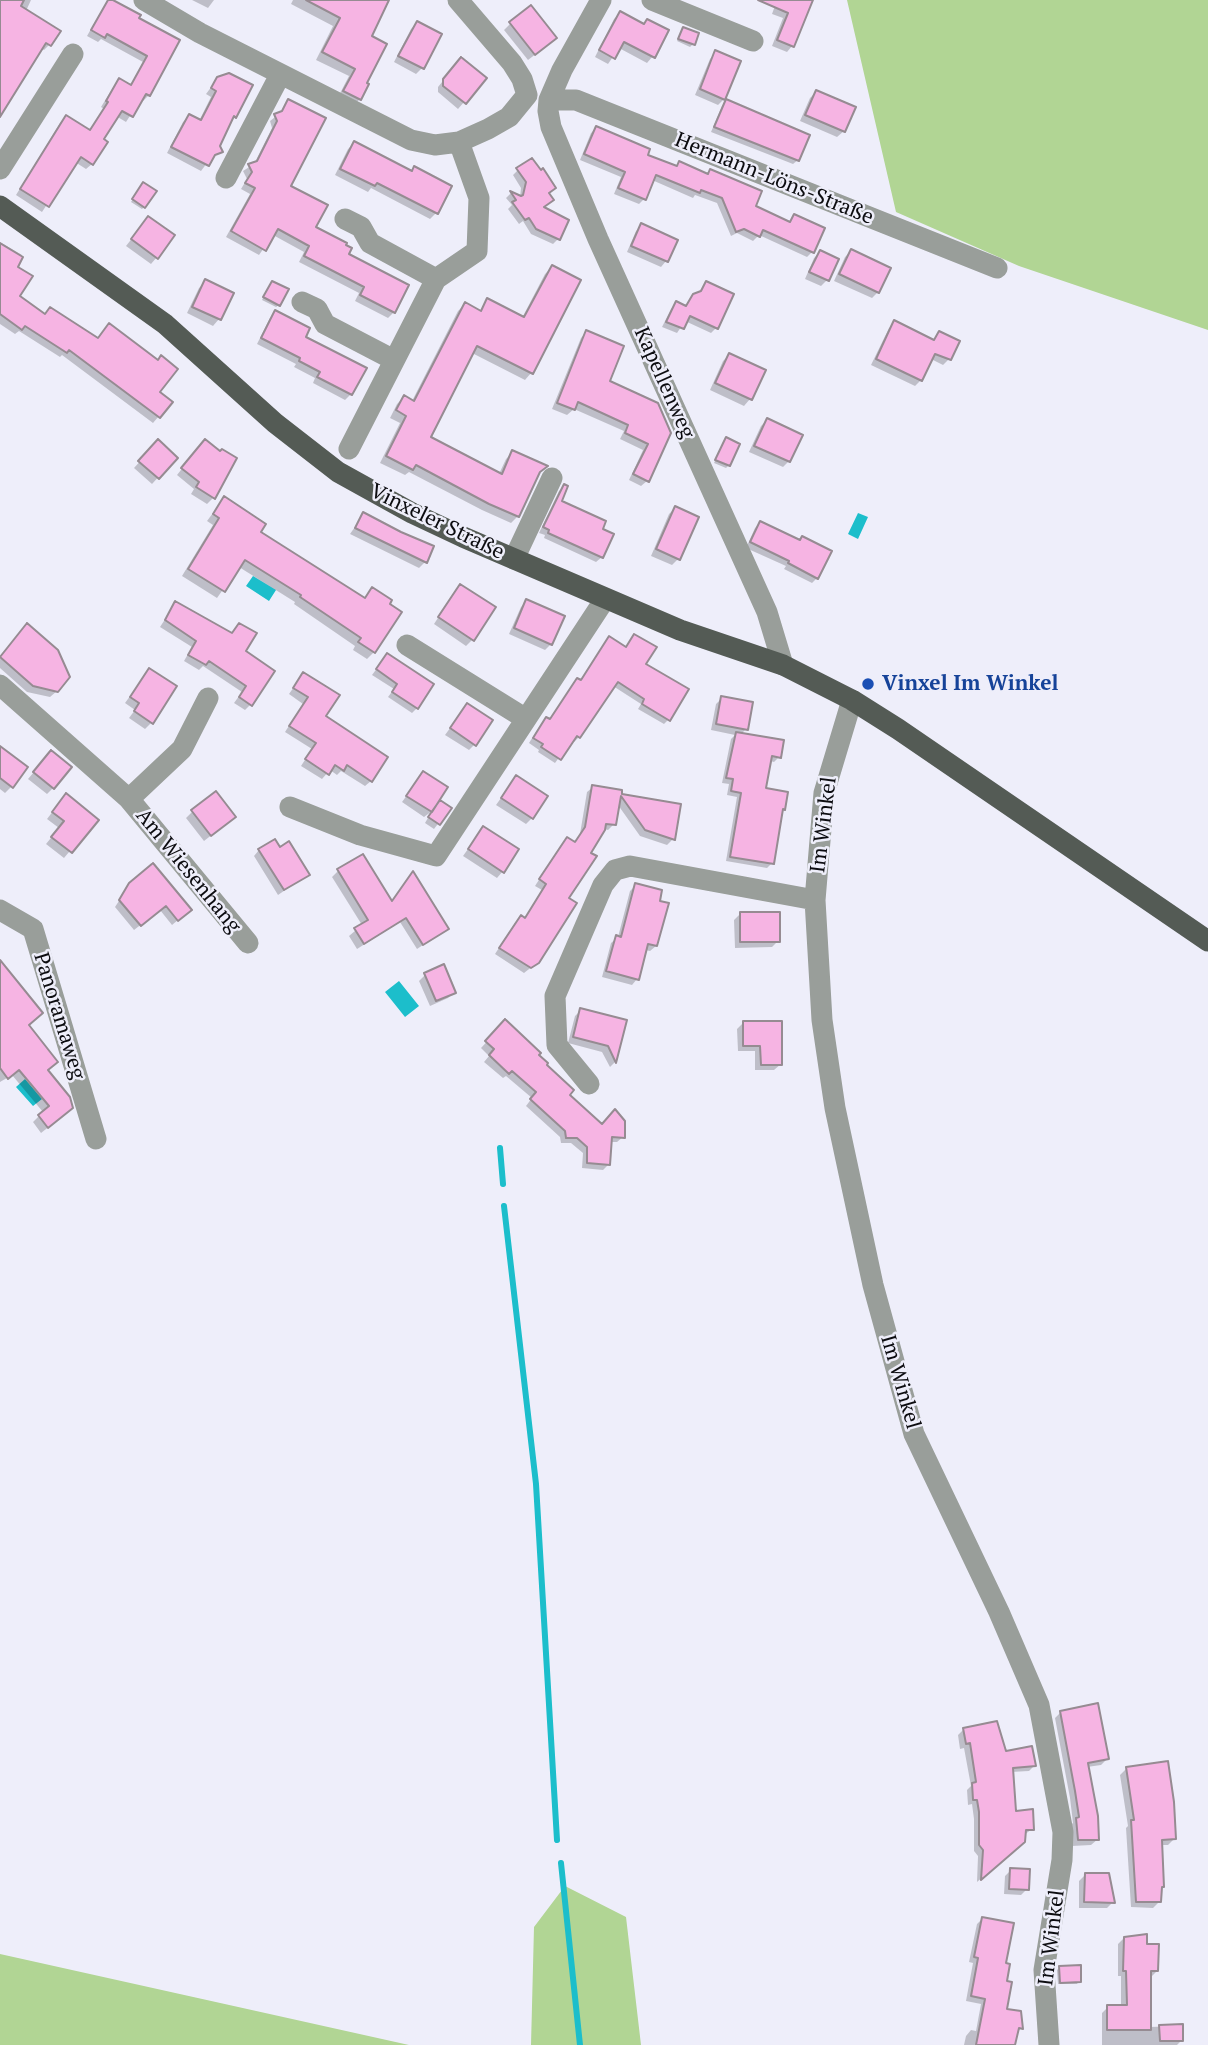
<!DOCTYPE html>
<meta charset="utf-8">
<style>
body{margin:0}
canvas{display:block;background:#eeeefa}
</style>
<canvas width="1208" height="2045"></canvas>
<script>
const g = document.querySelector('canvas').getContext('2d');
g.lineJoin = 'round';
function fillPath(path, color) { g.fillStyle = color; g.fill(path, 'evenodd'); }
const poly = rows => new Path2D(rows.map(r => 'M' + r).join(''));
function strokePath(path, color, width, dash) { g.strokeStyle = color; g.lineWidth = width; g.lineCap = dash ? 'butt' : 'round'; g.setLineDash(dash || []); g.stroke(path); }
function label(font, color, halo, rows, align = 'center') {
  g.font = font + ' "PT Serif",serif'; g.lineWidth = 5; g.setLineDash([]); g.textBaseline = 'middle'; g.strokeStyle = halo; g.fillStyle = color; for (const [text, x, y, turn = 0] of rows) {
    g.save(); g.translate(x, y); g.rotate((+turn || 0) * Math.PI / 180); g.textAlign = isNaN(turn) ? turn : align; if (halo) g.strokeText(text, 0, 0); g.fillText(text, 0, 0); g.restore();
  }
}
fillPath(poly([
 [847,0,1208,0,1208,330,1019,266,896,212],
 [565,1886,626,1917,641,2045,531,2045,534,1927],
 [0,1954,409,2045,0,2045]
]), '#b1d594');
fillPath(poly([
 [858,513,868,517,858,539,848,534],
 [253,576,276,590,269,601,246,586],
 [399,981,419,1006,405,1017,385,992],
 [25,1079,42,1099,33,1106,16,1087]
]), '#1cbecb');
fillPath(poly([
 [1,0,31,0,26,11,49,45,44,50,41,48,0,114],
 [110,0,137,18,178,40,149,95,143,101,141,99,126,122,116,116,102,140,92,164,86,169,75,162,42,212,16,195,60,123,66,117,89,132,104,109,101,107,114,86,120,80,130,86,143,62,101,39,98,42,87,36,104,6],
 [192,0,214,0,208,8],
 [293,0,387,0,369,37,365,83,360,99,352,107,337,99,349,76,316,60,333,26,291,4],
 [777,0,811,0,792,46,787,52,772,46,783,18,772,14],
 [620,13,653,56,647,63,619,48,608,64,595,57,614,19],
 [417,23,422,68,416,74,394,62,411,29],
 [510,24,549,44,528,60,504,30],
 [683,29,693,44,690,47,677,41],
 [716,52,724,99,718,105,695,95,710,59],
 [455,66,484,79,458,109,438,92,438,87],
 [218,78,235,117,229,122,218,146,221,151,210,159,201,171,167,153,183,122,189,116,199,121,211,97,206,94],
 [816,92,844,131,837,137,800,121,810,98],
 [727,101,798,160,793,164,711,132,722,106],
 [289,102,288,187,314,228,394,312,388,318,355,301,359,293,299,262,304,252,273,235,259,255,226,237,250,194,241,189,247,179,243,171,254,164,272,128,270,121,279,114],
 [596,128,645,156,675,168,679,164,706,175,710,171,753,207,788,223,794,216,812,252,807,257,759,235,753,241,737,233,731,236,717,203,695,195,693,198,652,180,644,199,639,204,614,194,621,177,580,160,591,133],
 [354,143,436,213,430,219,371,188,368,192,335,175,348,149],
 [518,170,548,194,552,200,542,209,558,239,553,244,531,234,523,221,519,224,508,209,512,205,506,198,511,193,520,198,521,188,513,175],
 [141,187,144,207,142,209,131,202],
 [148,218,157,257,151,264,126,246],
 [642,226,676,241,666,261,661,267,627,252,636,231],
 [0,242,22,255,15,267,18,297,44,316,97,339,157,362,158,392,171,402,153,423,62,355,60,357,19,331,15,334,0,324],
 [851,251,878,292,872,298,834,281,845,257],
 [820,252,827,280,821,286,805,279,814,258],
 [552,267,531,373,525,380,472,353,428,438,499,474,506,459,513,452,538,474,518,516,511,523,482,510,409,472,405,475,380,463,400,423,390,418,397,404,404,397,412,401,458,311,465,304,479,312,488,301,522,318,545,274],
 [205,282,232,294,219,319,213,326,187,313,199,288],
 [707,283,716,328,711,333,685,321,677,333,662,327,671,309,676,303,684,307],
 [270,285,279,305,276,307,262,300],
 [276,312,304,338,351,394,345,400,313,383,315,378,294,367,296,364,257,344,270,318],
 [895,323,933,341,939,333,949,359,943,365,931,359,921,380,915,386,871,365,889,328],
 [586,332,608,382,656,404,647,481,641,486,629,480,643,450,620,439,624,431,574,409,567,415,552,409,581,338],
 [729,355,764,371,750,399,744,406,710,390,723,361],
 [767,420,789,461,783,467,749,452,761,426],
 [726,439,729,465,726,468,714,463],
 [199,447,235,459,213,498,207,504,191,494,194,489,177,475],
 [152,448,176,458,152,484,134,468],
 [564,486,559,502,601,530,602,557,596,562,544,538,545,535,539,533,559,491],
 [224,498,259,533,364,599,373,589,374,652,367,659,353,650,355,646,294,604,295,602,239,567,217,598,182,576,213,525,207,521],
 [675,508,678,559,672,565,651,556,669,514],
 [364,514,425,562,419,568,350,534],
 [760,523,817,578,812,583,784,569,786,566,746,548,755,528],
 [455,592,472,640,466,646,434,624],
 [527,601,551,644,545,650,509,634,521,607],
 [175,604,243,651,251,704,245,710,234,703,242,692,203,666,199,670,184,661,192,647,160,627],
 [21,631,57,691,50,697,27,692,0,668,0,656],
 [634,636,644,664,668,720,664,724,638,709,641,704,613,686,579,737,574,742,572,740,555,763,538,752,539,750,529,743,541,724,546,719,549,721,573,685,625,648],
 [387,655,417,708,412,713,388,697,394,689,372,675],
 [149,670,151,723,145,729,129,718,135,710,125,703],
 [303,674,324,717,371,781,365,786,341,771,337,775,330,770,322,779,301,766,312,749,285,732,303,704,289,694],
 [722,698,746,729,741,734,779,757,774,762,770,761,764,789,783,809,781,812,772,863,767,868,726,861,737,797,727,795,729,784,722,783,731,739,735,735,711,730,716,704],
 [467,705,474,745,469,750,445,735],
 [0,748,12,786,5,793,0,789],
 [45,759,53,788,47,794,28,779],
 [423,773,434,808,450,808,434,829,425,823,432,811,424,817,402,802],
 [516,777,532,818,526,824,496,805],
 [593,787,620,795,679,805,673,839,667,845,640,836,618,805,614,824,608,830,604,829,588,853,538,962,524,973,495,954,515,923,521,917,524,919,542,890,535,886,561,845,567,839,574,844,580,834,587,792],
 [60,802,96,820,64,858,46,844,59,828,47,819],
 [192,812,227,823,204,841,186,818],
 [483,828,503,871,497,878,463,856],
 [259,850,307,875,278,895,254,856],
 [338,871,391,903,447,929,417,949,400,922,357,949,349,936,362,925,332,877],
 [130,884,184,915,172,925,160,910,134,930,115,907],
 [636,885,656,946,650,951,645,950,637,979,632,985,602,977,611,943,618,937,630,891],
 [740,914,778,941,772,947,735,948,734,920],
 [0,962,65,1114,41,1133,33,1122,43,1112,12,1075,0,1082],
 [425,975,454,992,448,998,430,1006,419,981],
 [581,1010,625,1022,615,1062,610,1067,602,1052,568,1043,575,1016],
 [505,1022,537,1055,567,1095,602,1126,623,1137,617,1142,610,1142,609,1164,603,1170,582,1168,583,1153,571,1143,561,1143,560,1137,526,1106,532,1098,506,1076,503,1078,484,1062,489,1056,481,1048],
 [743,1023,781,1064,774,1070,755,1070,755,1051,738,1051,737,1029],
 [1061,1712,1107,1759,1101,1765,1087,1767,1098,1839,1091,1845,1072,1846,1070,1825,1073,1823,1070,1798,1055,1718],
 [963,1730,1004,1753,1034,1766,1029,1771,1011,1772,1015,1813,1032,1829,1024,1835,1017,1848,977,1882,978,1856,974,1851,974,1819,972,1804,968,1805,967,1790,971,1786,964,1748,960,1749,958,1735],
 [1126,1769,1175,1838,1168,1845,1160,1845,1163,1887,1160,1889,1160,1901,1153,1908,1131,1907,1126,1828,1128,1826,1120,1775],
 [1011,1870,1027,1889,1021,1895,1004,1894,1005,1876],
 [1085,1875,1113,1902,1107,1908,1079,1908,1079,1881],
 [982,1919,1004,1964,1005,2010,1021,2028,1016,2034,1014,2045,964,2045,966,2036,971,2030,976,2031,981,2004,966,2001,973,1963,969,1962,977,1924],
 [1124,1938,1145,1946,1157,1971,1151,1977,1149,2027,1181,2026,1181,2041,1177,2045,1102,2045,1102,2013,1108,2007,1121,2007,1121,1976,1118,1976,1118,1944],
 [1060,1967,1079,1981,1077,1984,1058,1984,1057,1970]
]), '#0003');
strokePath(poly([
 [500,1148,503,1184],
 [504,1206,536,1484,557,1840],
 [561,1863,580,2045]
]), '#1cbecb', 6);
const building = poly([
 [0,0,24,0,21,6,61,31,51,46,46,43,0,117,0,0],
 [108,0,113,0,141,15,139,18,180,40,150,96,146,94,133,117,122,111,104,139,108,142,93,165,81,157,49,207,20,189,66,115,90,130,108,102,106,101,119,78,131,85,147,56,107,34,105,38,91,30,108,0],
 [306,0,389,0,372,36,387,44,367,83,369,84,361,100,343,91,355,69,322,52,340,18,306,0],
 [758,0,813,0,794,47,777,40,788,13,758,0],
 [531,5,557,38,535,55,509,22,531,5],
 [620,11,644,24,647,19,669,30,655,58,624,42,615,59,599,50,620,11],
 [417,21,442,34,424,69,398,56,417,21],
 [683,27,699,33,695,45,678,39,683,27],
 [715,50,741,61,725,100,700,89,715,50],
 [461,57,487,78,466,104,443,86,443,79,461,57],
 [229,73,253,85,236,118,234,116,220,146,223,152,215,155,209,166,171,147,189,114,201,120,216,91,211,88,217,77,229,73],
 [816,90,856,107,845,132,805,115,816,90],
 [288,99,326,118,291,186,328,205,316,227,347,243,346,245,352,248,349,254,409,285,395,313,360,295,364,287,304,256,309,246,278,229,266,251,231,231,255,188,245,183,252,172,248,164,257,161,277,121,274,114,282,111,288,99],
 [726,99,810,135,799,161,714,127,726,99],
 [596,126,650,149,648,155,677,166,679,161,708,174,710,169,762,191,756,206,790,222,794,214,825,228,814,253,763,230,760,237,744,229,736,232,722,198,701,190,700,193,656,175,646,200,618,188,625,172,584,154,596,126],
 [354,141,412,171,414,166,452,186,438,214,377,183,375,186,340,169,354,141],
 [532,158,541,170,543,168,556,188,549,193,554,200,544,207,569,220,560,240,536,229,529,218,525,220,512,202,516,200,510,191,521,196,523,195,526,182,516,168,532,158],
 [143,182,157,191,145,208,132,199,143,182],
 [148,216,175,235,158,259,131,239,148,216],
 [641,223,678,240,668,262,631,246,641,223],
 [0,243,23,257,18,267,33,276,20,296,45,314,50,307,98,338,109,323,158,360,161,355,178,369,160,392,173,402,160,418,69,350,67,353,25,326,22,330,0,314,0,243],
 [851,249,891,268,879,293,839,274,851,249],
 [820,250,839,259,829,281,809,272,820,250],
 [552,265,581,280,533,374,477,346,431,437,502,474,512,450,548,466,540,472,519,517,489,504,416,465,413,470,386,456,406,416,396,410,404,395,414,401,465,302,481,311,487,298,524,317,552,265],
 [205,279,234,293,221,320,192,307,205,279],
 [272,281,289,289,280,306,263,297,272,281],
 [706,281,734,294,718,329,690,316,684,329,666,322,676,301,686,306,693,294,701,291,706,281],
 [275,310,310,328,306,337,367,368,352,395,317,377,320,372,299,361,300,358,261,338,275,310],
 [894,320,934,340,939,331,960,341,951,360,935,354,922,381,876,359,894,320],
 [586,330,624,346,610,381,658,403,671,433,649,482,633,474,648,444,625,433,628,425,578,402,575,410,557,403,586,330],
 [729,353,766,370,752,400,715,383,729,353],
 [767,418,803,435,790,462,754,446,767,418],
 [726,437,740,444,730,466,715,460,726,437],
 [158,439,178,458,159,479,138,461,158,439],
 [205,439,220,451,222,449,237,458,215,499,196,487,199,482,181,468,205,439],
 [564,484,568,486,562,501,606,521,603,529,614,534,603,558,548,533,549,530,543,527,564,484],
 [224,496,266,524,261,532,365,598,372,587,392,600,390,604,402,612,375,653,358,642,361,638,300,597,301,595,245,560,225,592,188,569,219,518,213,514,224,496],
 [675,506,699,517,680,560,656,549,675,506],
 [363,512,401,532,434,546,427,563,355,528,363,512],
 [760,521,800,540,802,536,832,551,818,579,788,563,789,561,750,542,760,521],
 [460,584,496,607,474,641,438,617,460,584],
 [526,599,565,616,552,645,514,628,526,599],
 [175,601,232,633,239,623,257,633,246,651,275,671,252,706,239,697,246,686,209,661,206,665,188,655,196,641,165,620,175,601],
 [27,623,58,650,70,677,58,692,33,686,0,657,27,623],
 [634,634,657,647,646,664,689,689,670,721,642,704,644,699,618,682,580,738,577,736,561,760,541,747,543,744,533,738,546,717,550,719,577,678,581,680,609,636,626,647,634,634],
 [387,653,434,684,418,709,392,692,397,684,376,669,387,653],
 [149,668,177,686,153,724,134,711,139,703,130,697,149,668],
 [303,672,340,695,326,716,388,757,372,782,347,765,344,771,335,765,329,775,305,759,316,743,289,726,308,697,293,688,303,672],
 [721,696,753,702,748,730,716,724,721,696],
 [467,703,493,720,476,746,450,728,467,703],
 [736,732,784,740,781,758,772,756,766,788,788,792,785,810,783,809,774,864,730,857,741,793,731,791,733,779,726,778,736,732],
 [0,746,28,767,13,788,0,778,0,746],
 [51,750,72,767,54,789,33,772,51,750],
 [423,771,448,787,432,812,406,796,423,771],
 [516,775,548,796,533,819,501,798,516,775],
 [592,785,622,790,622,794,681,804,675,840,645,830,621,796,616,825,606,824,605,830,591,853,597,856,569,898,577,903,539,963,531,968,499,948,521,915,525,918,546,884,539,879,567,837,575,842,585,827,592,785],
 [216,791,236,817,211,836,191,810,216,791],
 [66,793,99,820,72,853,51,837,64,821,52,812,66,793],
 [440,800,452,808,440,825,428,817,440,800],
 [483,826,519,849,504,873,468,849,483,826],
 [275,839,280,847,289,841,310,875,284,890,258,849,275,839],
 [363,854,392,901,413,871,449,929,423,945,406,918,364,944,354,928,368,920,337,869,363,854],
 [153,863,192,910,178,921,166,906,141,926,119,900,129,883,153,863],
 [635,883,662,890,660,901,669,903,657,946,648,944,639,980,606,971,616,935,621,937,635,883],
 [740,912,780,912,780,942,740,942,740,912],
 [0,960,43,1013,29,1025,58,1062,48,1070,70,1097,73,1108,48,1128,38,1115,49,1106,19,1070,8,1079,0,1068,0,960],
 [444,964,456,993,436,1001,424,973,444,964],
 [580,1008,627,1020,616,1063,608,1046,573,1037,580,1008],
 [505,1019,541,1053,539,1055,548,1063,547,1065,574,1090,570,1095,602,1124,615,1109,625,1121,625,1138,612,1137,610,1165,587,1163,587,1147,577,1138,566,1138,565,1131,530,1099,536,1092,512,1071,509,1074,489,1055,494,1049,485,1041,505,1019],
 [743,1021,782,1021,782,1065,761,1065,760,1046,743,1046,743,1021],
 [1098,1703,1109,1759,1088,1763,1098,1816,1099,1840,1078,1840,1076,1818,1079,1817,1075,1791,1060,1711,1098,1703],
 [997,1721,1006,1751,1032,1746,1036,1766,1013,1768,1016,1811,1033,1809,1034,1830,1026,1830,1025,1842,981,1880,983,1850,979,1845,979,1812,977,1800,973,1800,972,1783,976,1782,970,1743,966,1744,963,1728,997,1721],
 [1168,1761,1174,1802,1176,1839,1162,1840,1164,1887,1162,1887,1161,1902,1136,1902,1131,1820,1134,1820,1126,1767,1168,1761],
 [1010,1868,1030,1869,1029,1890,1009,1889,1010,1868],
 [1085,1873,1109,1873,1115,1903,1084,1902,1085,1873],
 [982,1917,1014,1923,1006,1963,1010,1964,1007,1981,1012,1982,1007,2009,1021,2011,1023,2029,1019,2028,1015,2045,976,2045,985,1999,971,1996,978,1958,974,1957,982,1917],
 [1147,1934,1147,1944,1159,1944,1158,1971,1151,1971,1151,2030,1107,2030,1107,2005,1127,2005,1126,1971,1123,1971,1124,1937,1147,1934],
 [1081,1965,1081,1982,1060,1983,1059,1966,1081,1965],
 [1183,2024,1183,2041,1160,2041,1159,2025,1183,2024]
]);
fillPath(building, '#f6b4e3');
strokePath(building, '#968b92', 2);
strokePath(poly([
 [144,0,200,33,411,140,435,145,459,142,488,129,509,117,527,95,522,79,512,63,458,0],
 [601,0,562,70,549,100,548,111,551,127,598,239,767,612,783,665],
 [652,0,753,41],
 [549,100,576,100,997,268],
 [0,169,73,54],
 [226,178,280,75],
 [345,219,361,227,370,243,436,279],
 [302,302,317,309,325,324,394,360],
 [349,449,436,279,477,251,479,198,459,142],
 [514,559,552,478],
 [407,645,526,719],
 [0,685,129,799,248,943],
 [852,700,824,793,815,900,822,1020,835,1108,873,1285,914,1434,999,1612,1039,1705,1063,1832,1062,1860,1044,1970,1049,2045],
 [129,799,182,749,208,698],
 [290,807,360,835,436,856,605,599],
 [0,910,33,929,96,1139],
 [589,1084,557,1045,555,996,603,885,615,870,630,866,815,900]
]), '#999e9a', 21);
strokePath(poly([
 [0,206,165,324,275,423,338,472,412,513,463,537,680,630,783,665,852,700,898,729,1208,941]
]), '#545b55', 21);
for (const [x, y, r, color] of [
 [868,684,7,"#1a4fb4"]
]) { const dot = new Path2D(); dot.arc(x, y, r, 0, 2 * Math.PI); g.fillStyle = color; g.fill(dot); strokePath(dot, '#eeeefa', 2.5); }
label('21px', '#0c0c10', '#eeeefa', [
 ["Hermann-Löns-Straße",774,179,22],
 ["Kapellenweg",664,383,66],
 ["Vinxeler Straße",437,522,26],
 ["Im Winkel",824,825,-83],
 ["Am Wiesenhang",188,871,51],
 ["Panoramaweg",59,1016,73],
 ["Im Winkel",900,1382,74],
 ["Im Winkel",1052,1938,-83]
]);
label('bold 21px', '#164399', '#eeeefa', [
 ["Vinxel Im Winkel",882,684]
], 'left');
</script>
